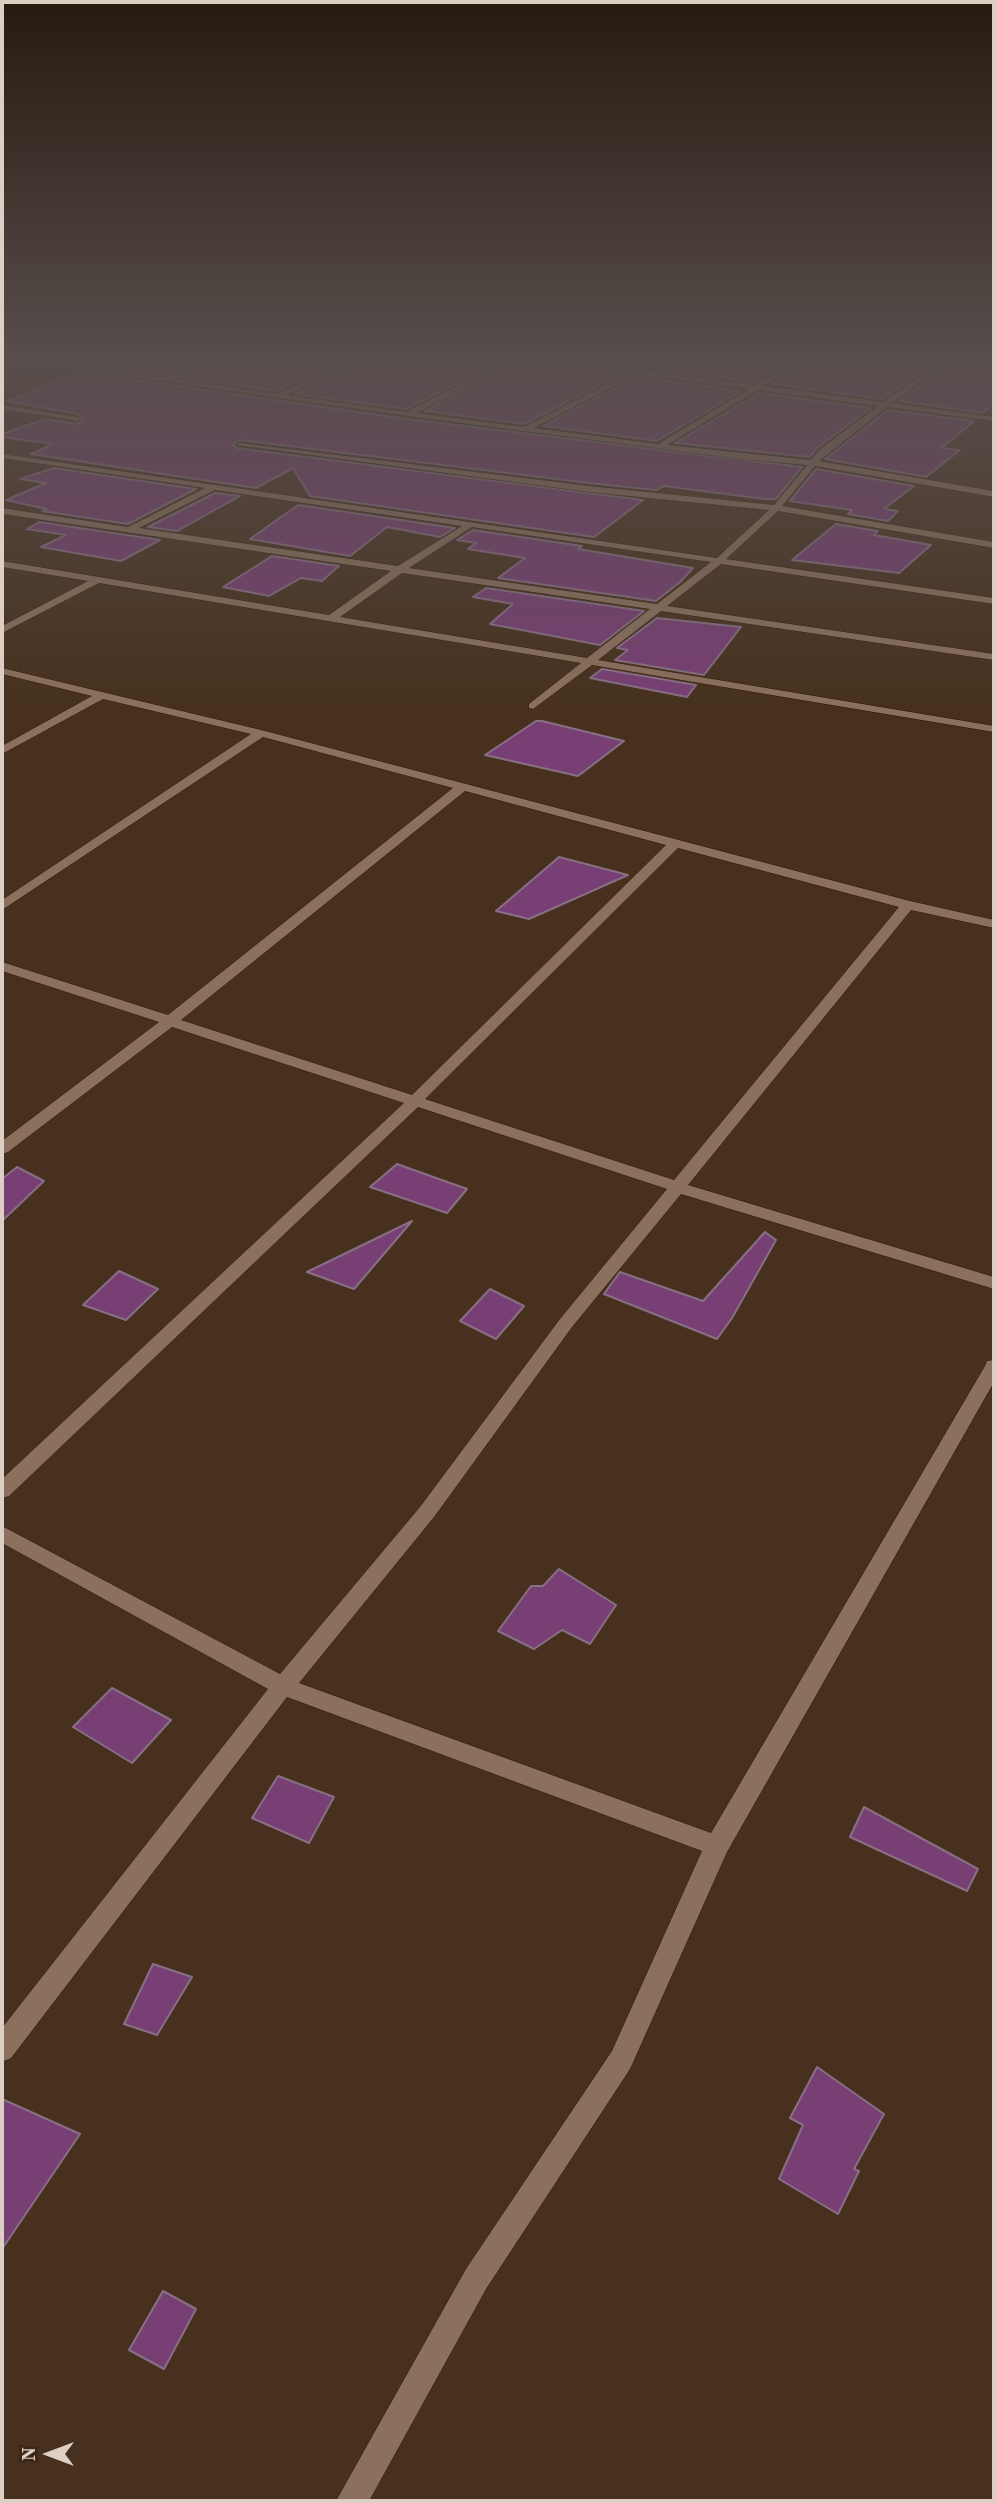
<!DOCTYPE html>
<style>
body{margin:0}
#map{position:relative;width:996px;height:2503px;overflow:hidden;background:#47311e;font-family:"Source Serif 4",serif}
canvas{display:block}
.frame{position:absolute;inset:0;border:4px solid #ddcfc4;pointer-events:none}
.north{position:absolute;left:14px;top:2419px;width:70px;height:70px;-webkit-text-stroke:5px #3c2714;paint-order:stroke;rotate:270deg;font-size:19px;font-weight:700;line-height:28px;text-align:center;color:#ddcfc4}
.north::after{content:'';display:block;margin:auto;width:24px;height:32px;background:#ddcfc4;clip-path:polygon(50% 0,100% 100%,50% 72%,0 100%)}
</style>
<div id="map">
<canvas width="996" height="2503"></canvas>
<div class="frame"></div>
<div class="north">N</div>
</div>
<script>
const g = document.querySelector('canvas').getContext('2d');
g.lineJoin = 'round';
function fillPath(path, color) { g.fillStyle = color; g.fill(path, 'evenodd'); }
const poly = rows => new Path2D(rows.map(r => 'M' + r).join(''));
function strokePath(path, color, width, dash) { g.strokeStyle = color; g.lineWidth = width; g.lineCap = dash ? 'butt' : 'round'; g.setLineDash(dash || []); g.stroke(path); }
const building = poly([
 [114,358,204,358,164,375,94,366,114,358],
 [223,358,352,358,276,391,183,378,223,358],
 [370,358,433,358,492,366,406,409,295,394,370,358],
 [524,358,620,374,524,424,425,411,524,358],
 [554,358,651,358,635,366,554,358],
 [668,358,738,358,784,364,754,382,652,368,668,358],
 [858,358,931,365,882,399,772,384,800,367,839,370,858,358],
 [983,358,994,358,994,404,983,413,899,401,946,368,968,370,983,358],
 [80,372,407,419,802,467,776,499,764,499,664,486,656,490,589,483,240,440,233,444,236,448,643,500,594,537,310,496,293,468,256,488,31,454,53,444,2,437,2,434,45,419,77,424,82,421,83,418,77,414,7,401,80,372],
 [637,377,741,391,657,441,543,426,637,377],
 [759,393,871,408,817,448,810,457,675,443,759,393],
 [888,410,974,421,942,448,960,450,926,477,825,459,888,410],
 [54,468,196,489,128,524,42,511,47,509,6,500,46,483,20,479,54,468],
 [816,469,914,486,884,509,898,511,888,521,848,514,852,510,790,501,816,469],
 [215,493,240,496,177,531,148,527,215,493],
 [298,505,455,528,440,537,387,527,350,556,250,539,298,505],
 [39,522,160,540,121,561,41,547,66,535,27,529,39,522],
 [836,524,878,531,874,535,931,545,899,573,792,560,836,524],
 [473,530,582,546,578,549,693,568,680,582,656,601,498,578,525,558,468,549,476,543,457,540,473,530],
 [272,556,339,566,322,581,301,578,269,596,223,587,272,556],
 [486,588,644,611,600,645,490,624,513,604,473,597,486,588],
 [657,618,741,627,704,675,615,660,628,650,617,648,657,618],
 [602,669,696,685,687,697,590,678,602,669],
 [536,721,542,721,624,741,578,776,485,755,536,721],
 [559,857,628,875,529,919,496,911,559,857],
 [397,1164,467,1189,447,1213,370,1187,397,1164],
 [17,1167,44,1181,2,1221,2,1179,17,1167],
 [412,1221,354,1289,307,1272,412,1221],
 [765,1232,776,1240,732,1318,717,1339,604,1294,620,1272,703,1301,765,1232],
 [119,1271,158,1289,126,1320,83,1305,119,1271],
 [490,1289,524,1306,496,1339,460,1321,490,1289],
 [559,1569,616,1605,590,1644,562,1630,534,1649,498,1631,531,1586,543,1586,559,1569],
 [112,1688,171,1720,132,1763,73,1727,112,1688],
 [278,1776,334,1797,309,1843,252,1818,278,1776],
 [864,1807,978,1869,967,1891,850,1837,864,1807],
 [153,1964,192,1977,157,2035,124,2024,153,1964],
 [817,2067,884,2114,854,2169,859,2171,838,2214,779,2179,803,2125,790,2118,817,2067],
 [2,2099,80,2134,2,2249,2,2099],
 [163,2291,196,2309,164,2369,129,2350,163,2291]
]);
fillPath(building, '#783f74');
strokePath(building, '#876f84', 2);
const minor = poly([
 [2,358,19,358,164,378,211,358,221,358,174,379,276,394,358,358,368,358,286,395,406,412,513,358,522,358,416,413,524,427,628,373,529,358,635,369,657,358,666,358,644,370,755,385,800,358,809,358,764,386,883,402,946,358,955,358,892,403,994,417,994,421,887,407,819,461,994,491,994,497,815,466,782,506,994,542,994,548,778,511,726,559,994,598,994,604,721,564,667,606,994,654,994,660,661,611,598,660,994,726,994,732,592,665,533,709,529,708,529,704,581,663,99,583,2,633,2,626,88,581,2,567,2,561,329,615,391,571,2,514,2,508,128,527,205,488,2,458,2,454,717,558,769,510,589,492,236,445,240,443,589,486,774,505,807,465,740,459,407,416,2,358],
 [637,374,749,389,658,444,534,428,637,374],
 [758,390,878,406,819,450,811,460,667,445,758,390],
 [215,490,462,526,398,566,139,528,215,490],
 [472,527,711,562,657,604,409,568,472,527],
 [402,573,650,609,587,658,340,617,402,573],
 [2,405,77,417,81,419,77,421,2,409,2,405],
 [2,668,265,731,910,901,994,920,994,928,911,910,688,1185,994,1277,994,1289,681,1194,572,1327,434,1517,299,1683,711,1833,985,1366,987,1361,994,1360,994,1382,727,1852,630,2069,486,2289,369,2501,336,2501,466,2269,612,2051,702,1851,287,1697,11,2058,2,2062,2,2028,268,1689,2,1543,2,1526,280,1674,420,1507,560,1319,667,1189,418,1107,9,1496,2,1498,2,1479,404,1103,172,1027,8,1152,2,1154,2,1141,159,1022,2,971,2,962,168,1015,453,788,263,737,2,910,2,900,251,734,103,699,2,754,2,746,92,696,2,674,2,668],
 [465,791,666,845,412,1095,181,1020,465,791],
 [678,848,899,907,674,1180,425,1099,678,848]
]);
strokePath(minor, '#2c1806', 1);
fillPath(minor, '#8b715d');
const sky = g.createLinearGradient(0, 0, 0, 708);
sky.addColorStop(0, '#271b10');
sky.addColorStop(0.51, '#584e4c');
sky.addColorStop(1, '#584e4c00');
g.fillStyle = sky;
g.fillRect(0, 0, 996, 708);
</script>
